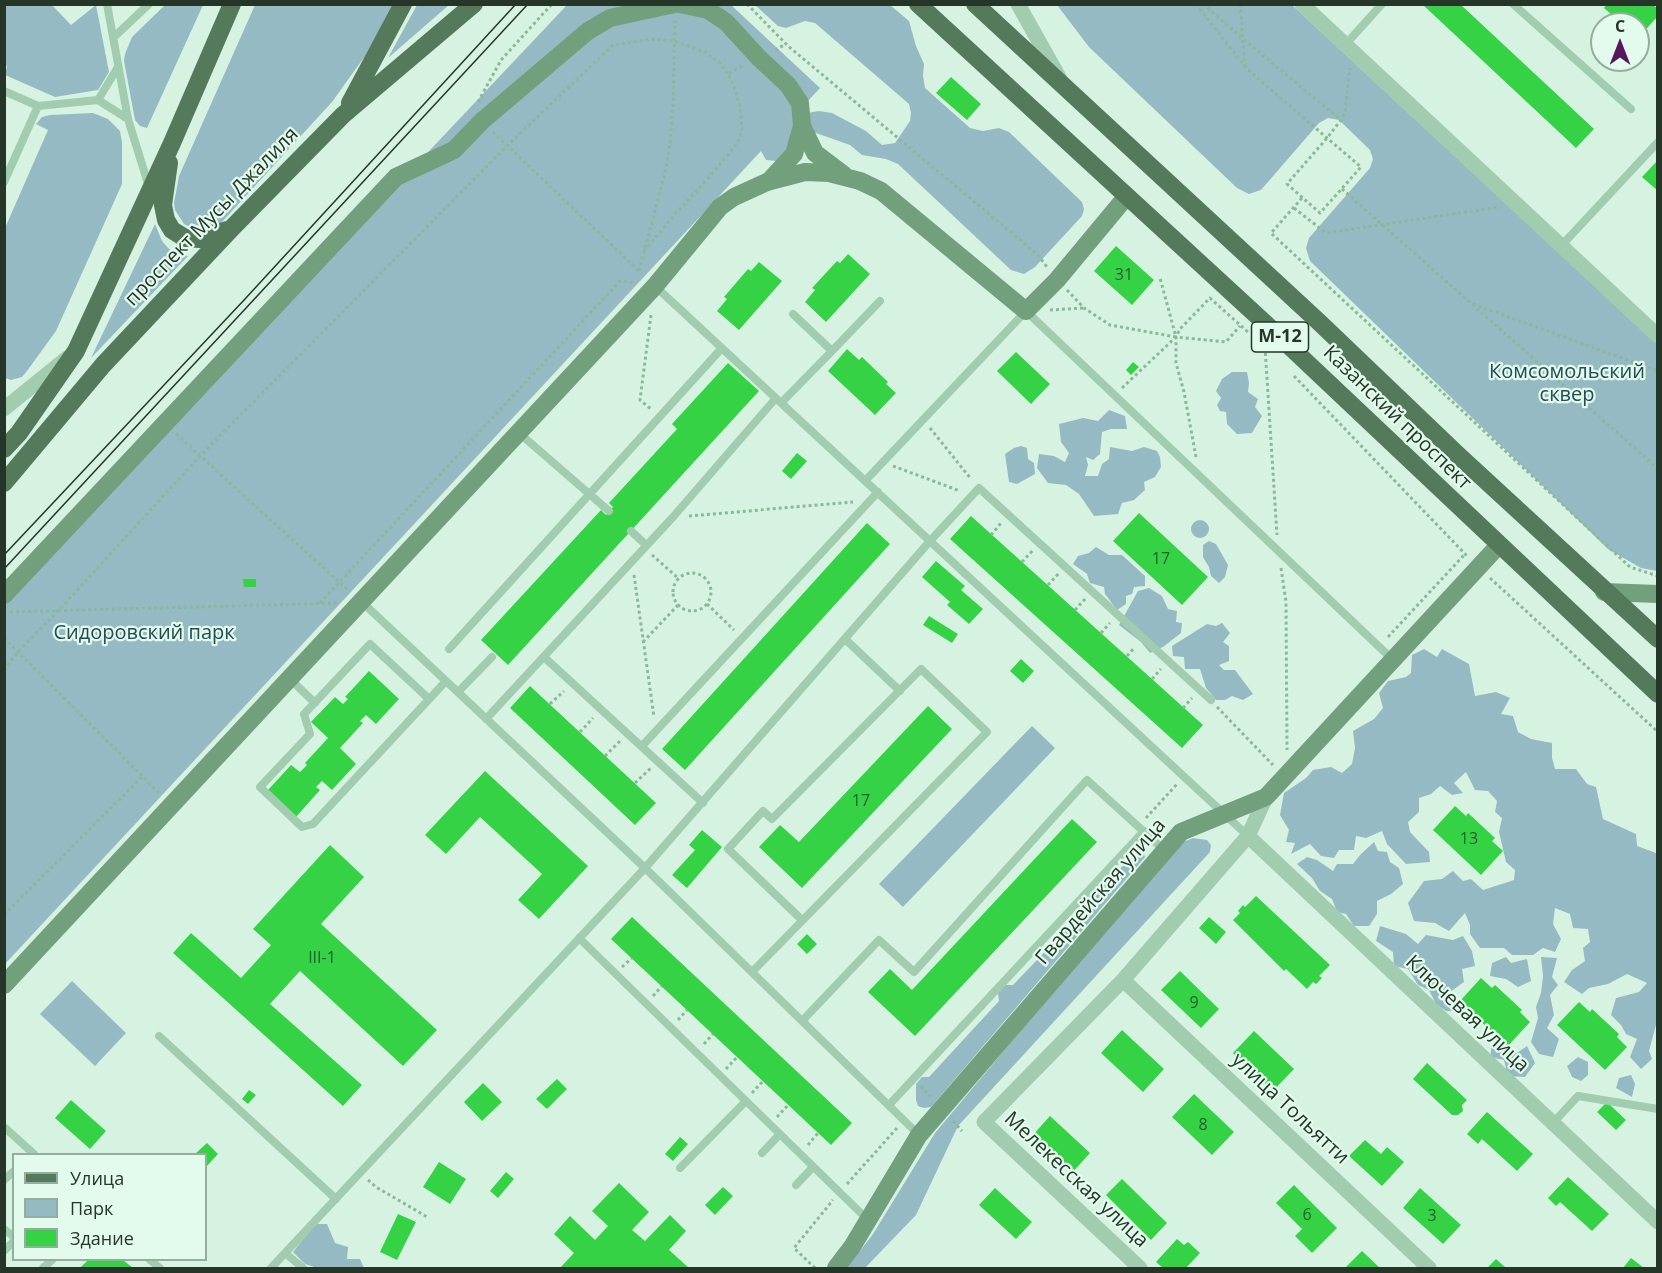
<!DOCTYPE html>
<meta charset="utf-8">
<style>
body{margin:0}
#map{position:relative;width:1662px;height:1273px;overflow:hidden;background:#d6f3e2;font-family:"Open Sans",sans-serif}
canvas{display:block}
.frame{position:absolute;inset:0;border:6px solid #253528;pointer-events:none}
.legend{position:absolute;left:12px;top:1153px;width:195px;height:108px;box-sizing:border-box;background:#e2fbec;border:2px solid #96ac9e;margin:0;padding:8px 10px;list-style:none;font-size:18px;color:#253528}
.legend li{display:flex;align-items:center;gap:12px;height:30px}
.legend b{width:30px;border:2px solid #96ac9e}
.north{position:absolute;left:1590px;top:12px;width:60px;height:60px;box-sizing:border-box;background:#e2fbec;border:2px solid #96ac9e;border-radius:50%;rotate:0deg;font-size:16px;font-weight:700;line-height:24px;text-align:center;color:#253528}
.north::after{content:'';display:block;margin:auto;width:21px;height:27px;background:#56175b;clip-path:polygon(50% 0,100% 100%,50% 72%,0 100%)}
</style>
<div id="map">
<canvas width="1662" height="1273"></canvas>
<div class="frame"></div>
<ul class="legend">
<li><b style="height:8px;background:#54795b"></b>Улица</li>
<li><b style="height:16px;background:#95bac3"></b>Парк</li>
<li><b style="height:16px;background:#35d246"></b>Здание</li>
</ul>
<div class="north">С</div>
</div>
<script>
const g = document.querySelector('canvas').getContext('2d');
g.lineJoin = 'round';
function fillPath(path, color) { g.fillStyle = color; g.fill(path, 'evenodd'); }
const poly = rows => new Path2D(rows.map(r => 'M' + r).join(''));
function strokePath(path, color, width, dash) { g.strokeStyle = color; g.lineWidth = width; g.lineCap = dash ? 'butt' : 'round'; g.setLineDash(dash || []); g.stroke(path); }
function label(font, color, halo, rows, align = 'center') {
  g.font = font + ' "Open Sans",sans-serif'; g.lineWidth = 4.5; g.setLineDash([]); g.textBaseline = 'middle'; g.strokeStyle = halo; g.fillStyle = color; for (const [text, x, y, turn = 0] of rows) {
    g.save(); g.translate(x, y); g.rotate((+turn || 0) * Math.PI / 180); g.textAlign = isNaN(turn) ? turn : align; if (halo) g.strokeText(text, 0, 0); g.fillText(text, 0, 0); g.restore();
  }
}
fillPath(poly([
 [5,4,52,5,71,25,96,5,109,72,98,90,55,97,5,75,7,66,4,64],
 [165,5,203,5,147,128,140,126,135,120,124,61,125,54,132,37],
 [255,5,393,5,365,56,332,102,220,224,209,229,192,228,184,224,175,210,174,203,179,176],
 [417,5,449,5,388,58],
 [567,5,731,5,820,88,795,115,819,111,832,113,866,131,882,145,895,143,910,121,911,113,909,104,815,23,805,21,786,28,778,26,755,5,890,5,909,21,916,46,924,64,923,76,925,88,970,128,983,131,999,128,1009,132,1082,202,1084,209,1082,216,1035,267,1024,274,1011,270,898,164,886,159,862,155,850,145,816,133,802,135,776,161,766,160,761,151,5,964,5,600],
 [1057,5,1292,5,1657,344,1657,571,1641,568,1608,549,1310,261,1306,248,1309,238,1370,168,1373,159,1370,150,1339,120,1328,118,1319,123,1261,190,1249,194,1237,188,1089,47],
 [93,113,108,119,120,131,122,142,122,184,56,331,27,371,22,377,11,380,5,378,5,228,48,130,36,124,42,117,50,115],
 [155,224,162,241,169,249,178,254,188,256,91,358],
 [1232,372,1247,372,1249,383,1248,392,1258,399,1255,407,1262,416,1252,433,1237,434,1227,424,1226,412,1220,411,1217,405,1221,398,1216,391,1222,379],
 [1109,410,1125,416,1127,429,1111,429,1102,432,1100,454,1093,460,1086,457,1088,465,1085,476,1098,476,1102,464,1109,459,1110,447,1132,451,1144,447,1157,451,1160,457,1161,467,1155,477,1144,482,1145,490,1134,500,1122,503,1118,514,1094,516,1079,494,1066,485,1048,483,1037,468,1039,454,1054,456,1065,462,1069,453,1061,442,1059,424,1083,418,1098,421],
 [1021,446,1027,448,1028,459,1034,463,1035,474,1017,484,1009,482,1005,454,1014,448],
 '1191 529a9 9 0 1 1 18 0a9 9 0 1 1-18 0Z',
 [1209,541,1216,544,1228,565,1225,577,1219,583,1211,576,1209,567,1203,557,1203,545],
 [1096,547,1109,555,1122,555,1145,576,1145,586,1134,587,1132,594,1126,596,1126,604,1117,610,1105,594,1104,587,1090,583,1087,574,1073,564,1078,556,1089,553],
 [1149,588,1162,596,1168,609,1177,611,1176,622,1182,623,1181,633,1163,647,1150,653,1141,642,1119,625,1138,591],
 [1222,623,1230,633,1223,642,1229,646,1229,661,1219,665,1224,670,1235,670,1253,694,1243,700,1232,696,1225,700,1216,700,1206,688,1200,669,1185,669,1184,657,1173,656,1172,646,1207,624,1216,626],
 [1424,649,1437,657,1442,649,1469,664,1475,696,1496,692,1510,698,1501,714,1513,716,1518,732,1531,739,1552,743,1552,758,1555,769,1576,769,1587,784,1596,787,1603,819,1636,834,1637,846,1656,853,1657,1021,1649,1051,1652,1059,1641,1069,1630,1057,1637,1039,1626,1034,1621,1025,1611,1015,1616,998,1639,992,1647,983,1627,974,1608,984,1589,988,1582,994,1564,982,1572,970,1585,961,1583,948,1590,942,1588,929,1573,928,1570,914,1555,908,1553,924,1561,939,1555,952,1543,948,1533,955,1512,955,1504,948,1480,948,1470,934,1470,925,1465,913,1449,931,1435,923,1414,921,1408,903,1424,881,1442,879,1453,871,1463,881,1471,879,1483,890,1514,880,1515,870,1506,862,1499,832,1502,818,1495,812,1497,801,1488,791,1475,790,1466,772,1454,783,1463,793,1452,795,1440,786,1431,794,1419,798,1419,812,1408,822,1410,832,1429,852,1430,862,1406,864,1387,844,1382,831,1366,838,1356,836,1354,850,1339,850,1334,858,1321,856,1310,844,1291,854,1295,843,1286,842,1289,830,1280,815,1284,793,1306,778,1313,770,1331,767,1342,773,1352,764,1355,748,1353,731,1374,719,1383,708,1379,693,1388,681,1406,677,1411,673,1412,655],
 [1032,726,1055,748,903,907,879,884],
 [1193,838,1207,840,1211,845,1210,852,958,1126,916,1215,865,1268,847,1268,873,1234,935,1133,1176,845],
 [1374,842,1378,851,1387,852,1390,862,1399,868,1403,884,1391,894,1377,901,1377,914,1369,926,1354,926,1346,914,1337,912,1332,899,1320,891,1312,878,1297,864,1307,857,1317,860,1333,871,1337,864,1353,864,1360,855],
 [1142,849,1145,857,931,1107,924,1108,918,1106,916,1100,916,1084,922,1077,929,1077,999,1001,998,993,1005,985,1013,985,1081,914,1081,903],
 [1380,926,1406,934,1418,944,1426,935,1453,940,1463,936,1472,951,1475,966,1462,969,1464,982,1450,992,1456,1011,1446,1011,1436,1004,1429,990,1418,985,1408,969,1394,966,1393,952,1376,941],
 [1506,957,1511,963,1527,959,1531,981,1518,987,1506,979,1490,976,1492,963],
 [1541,957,1557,958,1552,977,1558,985,1550,995,1554,1015,1547,1028,1559,1039,1553,1057,1539,1054,1531,1042,1538,1018,1536,1007,1541,993,1543,976],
 [72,981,126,1033,95,1066,40,1014],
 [1500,1044,1509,1052,1517,1053,1527,1046,1535,1063,1525,1077,1508,1076,1504,1060,1490,1057,1492,1045],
 [1578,1057,1588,1062,1588,1075,1581,1081,1572,1077,1567,1066],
 [1631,1075,1635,1084,1632,1097,1616,1088,1619,1078],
 [315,1224,327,1224,335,1243,348,1247,347,1259,360,1259,364,1268,318,1268,305,1264,293,1252]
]), '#95bac3');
fillPath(poly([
 [1422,4,1460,4,1594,129,1576,148],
 [1607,4,1652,4,1658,9,1658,16,1638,38,1638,24,1622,24,1604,8],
 [951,77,981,104,967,120,936,93],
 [1658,160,1658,191,1642,177],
 [1116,246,1154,280,1132,305,1094,271],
 [848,254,870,274,826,322,805,302,815,290,812,288,837,261,840,263],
 [759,262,782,281,739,330,717,311,727,299,724,297,748,269,751,271],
 [847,349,859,360,862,357,888,382,886,384,896,393,875,415,828,371],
 [1016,352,1050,384,1031,404,997,371],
 [1133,362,1139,367,1131,375,1126,370],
 [728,363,759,391,508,665,481,640,601,510,606,515,613,507,609,503,677,429,672,424],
 [797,453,807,461,791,479,782,471],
 [1139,513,1208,577,1182,605,1113,541],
 [971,516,1203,725,1182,748,950,539],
 [867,523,890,544,685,770,662,749],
 [936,561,965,586,961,590,983,609,969,624,947,605,950,602,922,577],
 [243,579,256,579,256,587,244,587],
 [929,616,958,634,952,643,923,625],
 [1021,659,1034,671,1023,683,1010,671],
 [369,671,399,699,376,724,366,715,360,721,363,723,340,748,356,764,332,790,322,781,316,787,320,790,296,817,268,790,291,765,300,772,307,765,305,763,328,738,311,722,335,697,343,704,348,699,345,697],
 [530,686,656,803,635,825,510,708],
 [928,706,952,729,802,888,759,847,780,825,799,842],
 [485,771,588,866,539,919,518,900,542,874,480,817,446,854,425,835],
 [1455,806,1466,816,1468,813,1495,838,1492,841,1503,851,1481,875,1433,830],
 [1072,819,1097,842,915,1036,868,992,890,969,912,990],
 [702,830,722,847,687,888,672,875,695,850,689,845],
 [330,845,364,877,321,924,437,1030,403,1066,300,971,270,1004,362,1085,343,1106,173,953,191,933,241,978,271,945,253,929],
 [1256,896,1330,965,1319,976,1322,978,1316,984,1313,982,1307,989,1286,969,1284,971,1233,920,1240,913,1238,911,1243,905,1245,907],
 [632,917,852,1123,831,1145,611,939],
 [1209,917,1226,932,1216,944,1199,928],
 [807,934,817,944,807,954,797,944],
 [1180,971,1219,1009,1201,1028,1161,990],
 [1481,978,1492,988,1495,985,1522,1010,1520,1012,1530,1022,1508,1046,1459,1002],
 [1579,1002,1590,1012,1592,1009,1619,1034,1617,1037,1627,1047,1605,1070,1557,1025],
 [1122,1030,1164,1069,1143,1092,1101,1053],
 [1254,1031,1294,1069,1273,1091,1233,1053],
 [1427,1063,1467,1100,1462,1105,1463,1111,1458,1115,1452,1115,1413,1079],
 [557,1079,567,1089,547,1109,536,1099],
 [483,1083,502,1102,482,1121,464,1102],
 [249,1090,256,1095,248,1104,242,1099],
 [1194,1094,1234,1132,1212,1155,1172,1117],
 [71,1100,106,1131,90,1149,55,1118],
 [1607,1102,1626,1120,1616,1130,1597,1112],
 [1487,1112,1533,1154,1517,1171,1482,1139,1478,1144,1467,1134],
 [1050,1116,1090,1153,1072,1173,1032,1136],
 [680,1137,688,1144,673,1161,665,1154],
 [1365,1140,1381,1154,1387,1147,1404,1162,1382,1186,1349,1156],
 [207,1143,218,1154,206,1167,206,1154,195,1154],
 [439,1162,466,1179,450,1204,423,1187],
 [506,1172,514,1179,498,1198,490,1191],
 [1568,1177,1609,1214,1592,1231,1560,1202,1556,1206,1548,1198],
 [1122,1179,1167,1223,1151,1240,1106,1195],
 [619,1183,649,1212,632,1230,645,1241,670,1215,686,1231,669,1250,689,1268,560,1268,574,1253,554,1234,570,1216,595,1240,608,1226,592,1211],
 [1294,1185,1337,1228,1312,1253,1295,1236,1302,1229,1276,1203],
 [723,1187,733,1196,715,1215,705,1205],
 [995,1188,1032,1222,1016,1239,979,1205],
 [1420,1188,1461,1225,1443,1244,1403,1208],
 [398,1214,416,1222,397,1260,380,1252],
 [1177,1239,1184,1245,1188,1242,1200,1253,1186,1268,1163,1268,1156,1262],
 [1362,1251,1380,1268,1345,1268],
 [1631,1258,1644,1268,1623,1268],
 [1496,1259,1506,1268,1487,1268],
 [88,1260,123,1260,133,1268,80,1268]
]), '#35d246');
strokePath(poly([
 [747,4,788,46,1038,255,1047,267],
 [1196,4,1246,68,1327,138,1361,167,1320,213,1287,184,1327,138,1341,120,1345,112,1350,68],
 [1203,4,1243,39,1245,66],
 [1240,4,1243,39,1341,120],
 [775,50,786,44],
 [478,102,501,60,552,4],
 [493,132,640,272],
 [1342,189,1658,469],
 [1302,198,1271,233,1630,567,1658,576],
 [1294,208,1326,233,1500,207],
 [644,251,677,212,706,181,733,149,739,139,742,128,740,107,734,86,728,74,744,65],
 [639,271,665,173,670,144,673,106,675,21],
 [1067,290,1084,308,1110,325,1176,337,1160,278],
 [1473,304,1658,371],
 [1050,310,1084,308],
 [651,315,640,400,652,410],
 [1265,347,1277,535],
 [1294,376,1468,557],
 [1122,388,1176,337,1180,329,1210,298,1248,332],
 [930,428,971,479],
 [176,434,349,591],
 [1196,457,1184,392,1176,363,1176,337,1226,342,1240,326],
 [893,466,960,491],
 [689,516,853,502],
 [991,535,1002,522],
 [652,555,678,578],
 [1022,562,1033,550],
 [1281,568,1286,602,1287,750],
 '673 592a19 19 0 1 1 38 0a19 19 0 1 1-38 0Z',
 [634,575,654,717],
 [1490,578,1658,732],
 [1048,585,1059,573],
 [320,603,620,281,635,283],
 [707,604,734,630],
 [1075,610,1086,598],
 [10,612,339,603],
 [1101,633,1110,623],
 [1388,637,1465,554],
 [4,638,160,794],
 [643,642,678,605],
 [1127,656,1135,647],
 [4,670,18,652,59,610,200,456,508,145,613,45,653,39,674,41,705,52,720,63,728,74],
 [1152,679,1161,669],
 [550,704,564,691],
 [1217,707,1273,765],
 [1183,708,1192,698],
 [580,732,593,718],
 [605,756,621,740],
 [635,783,651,768],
 [1146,818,1178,783],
 [4,915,143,776],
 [622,967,632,958],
 [653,996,662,986],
 [678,1020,687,1010],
 [704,1044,713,1034],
 [726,1069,737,1057],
 [921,1086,930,1097],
 [752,1093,763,1081],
 [777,1117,788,1105],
 [953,1121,962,1131],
 [808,1145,818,1133],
 [368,1180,376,1187,429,1218],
 [847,1184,897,1128],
 [815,1268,794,1248,833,1200]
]), '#8bb899', 3, [3, 3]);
strokePath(poly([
 [107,4,128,119,149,187],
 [1513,4,1631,109],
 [114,37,149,4],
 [1345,45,1382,4],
 [4,91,38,106],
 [98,100,128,119],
 [4,182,38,106,98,100,118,67],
 [1561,246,1658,142],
 [656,287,1248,836],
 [832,351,880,301],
 [781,403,832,351,793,314],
 [519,433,609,511],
 [865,481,1026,311,1393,660],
 [631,531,646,545],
 [362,602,645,868,919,1135],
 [845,639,900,691],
 [449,649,722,348],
 [544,657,703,803],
 [290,679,315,703],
 [458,692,492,657],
 [429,699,370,644,304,714,310,734,260,787,302,827,313,824,446,681],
 [486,719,673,517,776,398],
 [642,746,878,492],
 [579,938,868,1220],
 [752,972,987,732,921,669,772,819,763,811,728,849,802,920],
 [802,1021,879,940,914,972,1087,780,1164,850],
 [159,1036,336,1199],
 [889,1105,1144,831],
 [1553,1123,1578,1096,1658,1109],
 [4,1127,34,1154],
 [762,1153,780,1134],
 [680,1168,746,1101],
 [4,1180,14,1171],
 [796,1185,813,1167],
 [4,1229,14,1237],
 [4,1251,14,1241],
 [285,1253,303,1268],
 [150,1260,160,1268],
 [43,1268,52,1260],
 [271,1268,645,868,930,541,979,488,1211,700]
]), '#a1ccaf', 8);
strokePath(poly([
 [1018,4,1060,79],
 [1302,4,1658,336],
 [4,409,67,358],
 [1248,836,1658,1222],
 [1123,980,1429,1268],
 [1140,1268,984,1122,1123,980,1248,836,1266,797]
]), '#a1ccaf', 15);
strokePath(poly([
 [680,4,708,10,726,22,759,58,788,85,800,103,802,126,815,153,844,175],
 [769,181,794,154,802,126],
 [1604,592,1658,594],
 [4,595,396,177,454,150,482,121,588,31,610,18,675,4],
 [4,985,655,286,720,207,734,197,767,182,805,172,829,173,860,181,881,191,1026,311,1057,280,1126,197],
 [836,1268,852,1247,919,1135,1181,832,1266,797,1499,545]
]), '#72a07d', 18);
strokePath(poly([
 [918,4,1266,324,1658,694],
 [975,4,1320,323,1458,455,1658,639],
 [350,103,403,4],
 [169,163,163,205,166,220,172,230,185,238,200,239,227,230],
 [4,449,19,433,76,351,172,143,232,4],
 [4,483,103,365,231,229,343,115,474,4]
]), '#54795b', 18);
strokePath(poly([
 [4,555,245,299,516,4],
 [4,569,528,4]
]), '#253528', 1.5);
label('16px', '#295c30', null, [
 ["31",1124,275],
 ["17",1161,559],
 ["17",861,801],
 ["13",1469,839],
 ["III-1",322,958],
 ["9",1194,1003],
 ["8",1203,1125],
 ["6",1307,1215],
 ["3",1432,1216]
]);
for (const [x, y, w] of [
 [1280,337,57]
]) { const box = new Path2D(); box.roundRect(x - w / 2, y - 15, w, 30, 4.5); g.fillStyle = '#e2fbec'; g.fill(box); strokePath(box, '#253528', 1.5); }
label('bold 18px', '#253528', null, [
 ["М-12",1280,337]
]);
label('20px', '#253528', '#e2fbec', [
 ["проспект Мусы Джалиля",212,217,-46],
 ["Казанский проспект",1397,418,44],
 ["Гвардейская улица",1101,892,-49],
 ["Ключевая улица",1467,1014,43],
 ["улица Тольятти",1290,1109,43],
 ["Мелекесская улица",1076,1180,43]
]);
label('20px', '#264b56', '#e2fbec', [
 ["Комсомольский",1567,372],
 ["сквер",1567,395],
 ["Сидоровский парк",144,633]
]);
</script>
